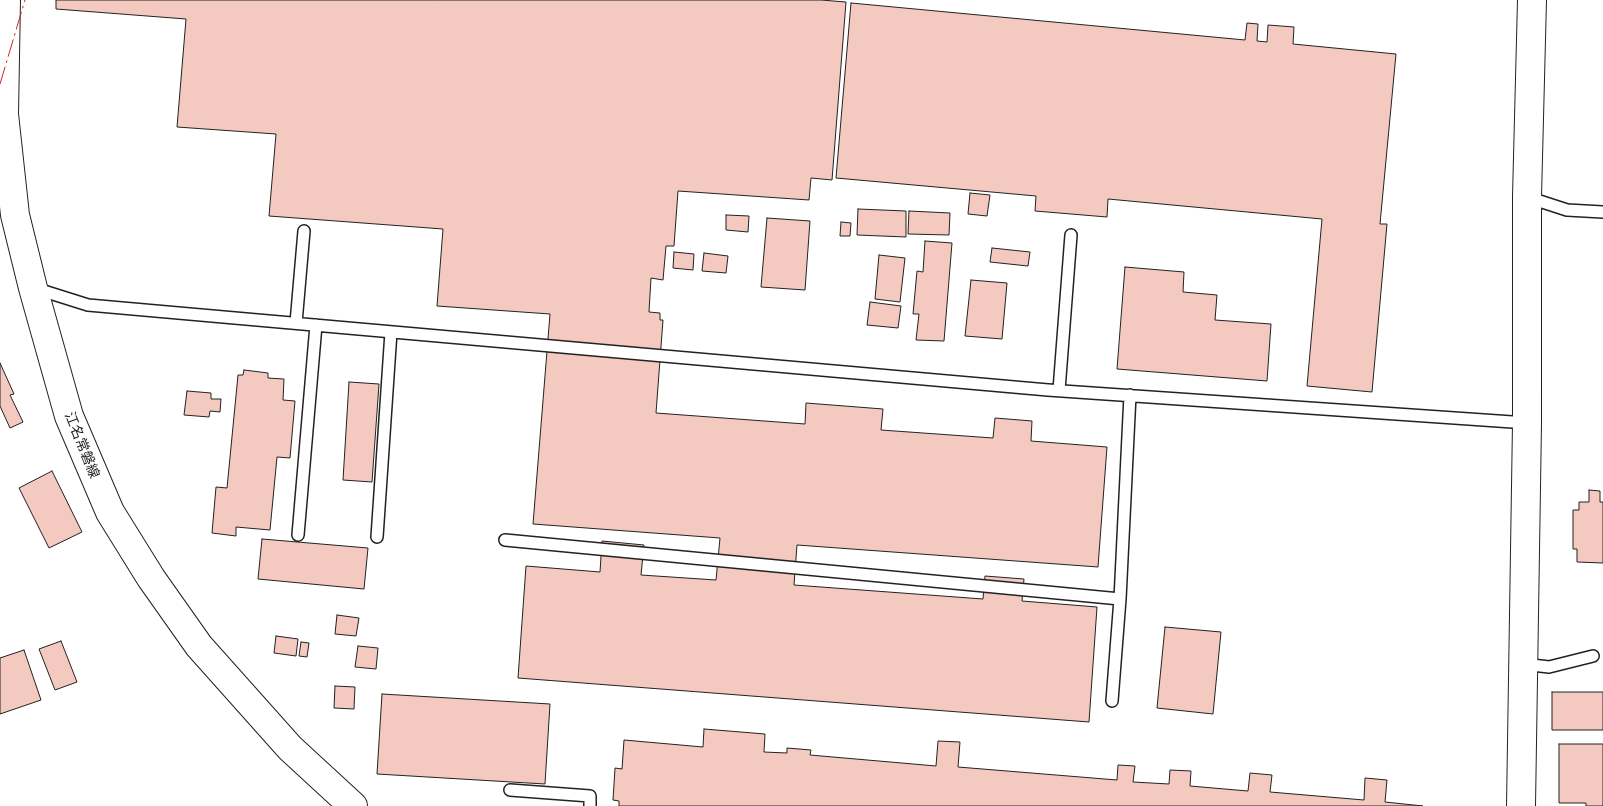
<!DOCTYPE html>
<meta charset="utf-8">
<style>
body{margin:0}
canvas{display:block;background:#fff}
</style>
<canvas width="1603" height="806"></canvas>
<script>
const g = document.querySelector('canvas').getContext('2d');
g.lineJoin = 'round';
function fillPath(path, color) { g.fillStyle = color; g.fill(path, 'evenodd'); }
const poly = rows => new Path2D(rows.map(r => 'M' + r).join(''));
function strokePath(path, color, width, dash) { g.strokeStyle = color; g.lineWidth = width; g.lineCap = dash ? 'butt' : 'round'; g.setLineDash(dash || []); g.stroke(path); }
function label(font, color, halo, rows, align = 'center') {
  g.font = font + ' Lato,"Noto Sans JP",sans-serif'; g.lineWidth = 4; g.setLineDash([]); g.textBaseline = 'middle'; g.strokeStyle = halo; g.fillStyle = color; for (const [text, x, y, turn = 0] of rows) {
    g.save(); g.translate(x, y); g.rotate((+turn || 0) * Math.PI / 180); g.textAlign = isNaN(turn) ? turn : align; if (halo) g.strokeText(text, 0, 0); g.fillText(text, 0, 0); g.restore();
  }
}
const building = poly([
 [56,0,821,0,846,2,832,180,811,178,809,200,678,191,674,246,666,246,663,280,651,278,649,312,660,313,660,320,663,320,656,413,805,424,806,403,883,409,881,430,993,438,995,418,1032,421,1031,441,1107,447,1098,567,797,545,794,585,983,599,985,576,1024,579,1022,601,1097,607,1089,722,518,678,526,566,600,572,602,541,644,545,641,575,716,580,720,538,533,524,550,314,437,306,443,229,269,216,276,134,177,127,186,19,56,9,56,0],
 [851,3,1245,40,1247,23,1258,24,1257,41,1267,42,1268,25,1294,27,1293,44,1396,54,1380,224,1387,224,1372,392,1307,386,1322,219,1108,199,1107,217,1035,211,1036,196,836,178,851,3],
 [970,193,990,195,987,216,968,214,970,193],
 [858,209,906,211,906,237,857,235,858,209],
 [909,211,950,213,949,235,908,234,909,211],
 [726,215,749,216,748,232,726,230,726,215],
 [767,218,810,221,805,290,761,287,767,218],
 [841,222,851,223,850,236,840,236,841,222],
 [925,241,952,243,944,341,916,340,919,314,913,314,917,271,923,272,925,241],
 [992,248,1030,252,1028,266,990,262,992,248],
 [674,252,694,254,693,270,673,268,674,252],
 [704,253,728,256,726,273,702,271,704,253],
 [879,255,905,258,900,302,875,299,879,255],
 [1125,267,1184,272,1183,292,1217,295,1215,320,1271,324,1267,381,1117,369,1125,267],
 [971,280,1007,283,1002,339,965,336,971,280],
 [870,302,901,306,898,328,867,325,870,302],
 [0,363,14,394,10,395,23,422,10,428,0,406,0,363],
 [244,370,268,373,268,378,284,379,283,400,295,401,290,458,277,457,270,530,236,527,236,536,212,533,216,487,227,488,238,375,243,375,244,370],
 [349,382,379,384,372,482,343,480,349,382],
 [187,391,211,393,211,399,221,399,220,412,210,411,209,417,184,415,187,391],
 [52,471,82,532,49,548,19,488,52,471],
 [1589,490,1600,491,1600,502,1603,502,1603,563,1577,562,1577,549,1573,549,1573,510,1579,510,1579,502,1589,502,1589,490],
 [262,539,368,548,364,589,258,579,262,539],
 [337,615,359,618,356,636,335,634,337,615],
 [1165,627,1221,632,1213,714,1157,708,1165,627],
 [276,636,298,639,296,656,274,653,276,636],
 [61,641,77,682,55,690,39,649,61,641],
 [301,642,309,643,307,657,299,656,301,642],
 [358,646,378,648,376,669,355,667,358,646],
 [24,650,41,700,0,714,0,658,24,650],
 [335,686,355,687,354,709,334,708,335,686],
 [1552,692,1603,692,1603,730,1552,730,1552,692],
 [382,694,550,704,545,784,377,774,382,694],
 [704,729,765,734,764,752,787,753,787,748,811,750,810,755,936,766,938,741,960,742,958,767,1117,780,1118,765,1135,766,1133,782,1169,784,1170,770,1191,771,1190,786,1248,791,1250,773,1272,775,1270,792,1364,800,1365,778,1387,780,1385,802,1423,806,619,806,619,801,613,800,615,768,622,769,624,740,703,747,704,729],
 [1559,744,1603,744,1603,806,1586,806,1586,803,1559,803,1559,744]
]);
fillPath(building, '#f3c9c0');
strokePath(building, '#222', 1);
const service = poly([
 [1527,197,1567,210,1603,212],
 [34,288,88,305,1048,390,1527,423],
 [296,323,304,231],
 [1059,390,1071,235],
 [298,535,316,325],
 [377,537,391,332],
 [505,540,1120,599],
 [1523,664,1549,667,1593,656],
 [1112,701,1120,599,1130,395],
 [510,790,590,796,590,806]
]);
const tertiary = poly([
 [1521,806,1527,423,1527,197,1532,0]
]);
const primary = poly([
 [6,0,4,114,15,215,33,288,69,416,110,512,151,578,199,646,290,748,353,806]
]);
strokePath(service, '#222', 14);
strokePath(tertiary, '#222', 30);
strokePath(primary, '#222', 30);
strokePath(service, '#fff', 11);
strokePath(tertiary, '#fff', 28);
strokePath(primary, '#fff', 28);
strokePath(poly([
 [0,84,25,0]
]), '#c62828', 1, [18, 4, 2.5, 4]);
label('14px', '#222', '#fff', [
 ["江名常磐線",82,445,68]
]);
</script>
